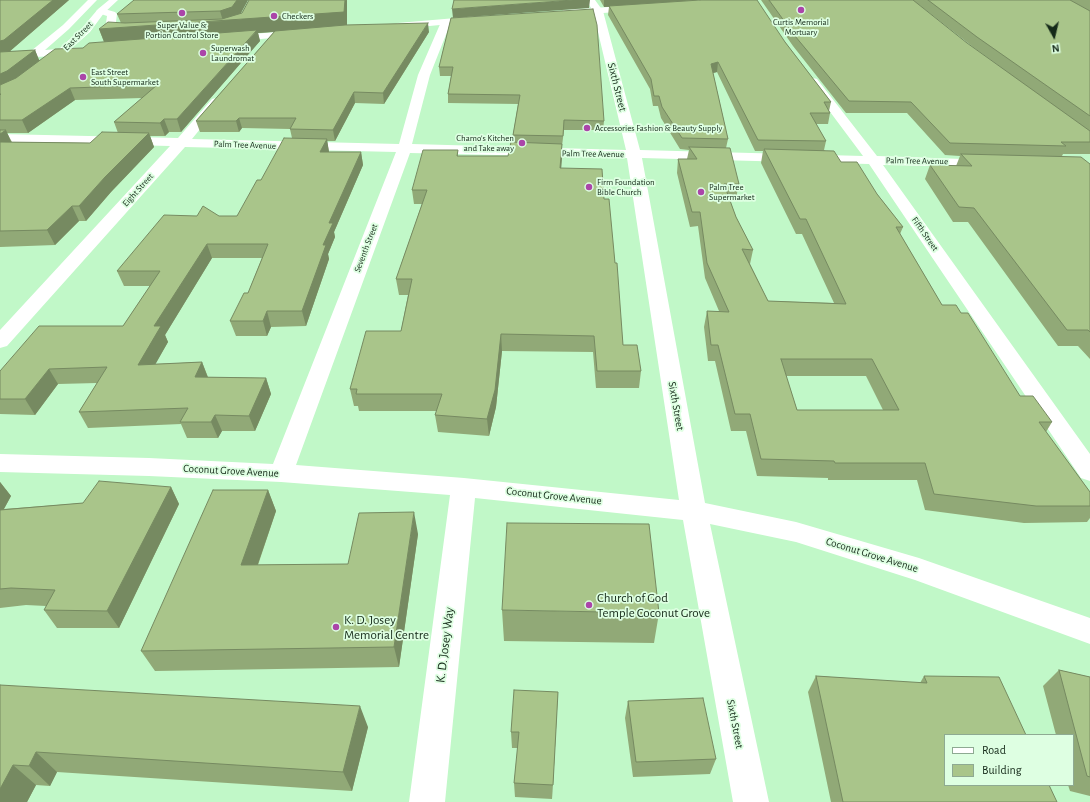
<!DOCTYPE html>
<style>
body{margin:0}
#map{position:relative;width:1090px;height:802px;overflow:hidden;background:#c1f8c8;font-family:"Alegreya Sans",sans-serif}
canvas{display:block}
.legend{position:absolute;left:944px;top:734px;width:130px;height:52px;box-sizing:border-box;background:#deffe2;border:1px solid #8eaa92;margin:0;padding:5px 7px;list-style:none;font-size:12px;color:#152a19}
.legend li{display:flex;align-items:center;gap:8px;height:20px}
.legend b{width:20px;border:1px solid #8eaa92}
.north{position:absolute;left:1034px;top:16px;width:40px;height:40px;-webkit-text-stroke:3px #deffe2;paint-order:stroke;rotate:172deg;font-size:11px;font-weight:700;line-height:16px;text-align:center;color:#152a19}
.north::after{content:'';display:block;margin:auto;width:14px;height:18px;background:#152a19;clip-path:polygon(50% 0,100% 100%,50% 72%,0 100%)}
</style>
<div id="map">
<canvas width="1090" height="802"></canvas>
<ul class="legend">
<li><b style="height:5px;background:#fff"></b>Road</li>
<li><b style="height:11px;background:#a9c58a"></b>Building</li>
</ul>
<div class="north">N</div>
</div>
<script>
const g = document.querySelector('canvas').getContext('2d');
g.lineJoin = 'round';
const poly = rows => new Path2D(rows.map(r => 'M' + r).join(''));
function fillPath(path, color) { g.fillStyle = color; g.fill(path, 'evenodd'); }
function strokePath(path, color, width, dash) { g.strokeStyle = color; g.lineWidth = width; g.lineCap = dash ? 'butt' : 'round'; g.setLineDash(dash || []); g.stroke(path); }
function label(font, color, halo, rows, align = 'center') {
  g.font = font + ' "Alegreya Sans",sans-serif'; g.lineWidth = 3.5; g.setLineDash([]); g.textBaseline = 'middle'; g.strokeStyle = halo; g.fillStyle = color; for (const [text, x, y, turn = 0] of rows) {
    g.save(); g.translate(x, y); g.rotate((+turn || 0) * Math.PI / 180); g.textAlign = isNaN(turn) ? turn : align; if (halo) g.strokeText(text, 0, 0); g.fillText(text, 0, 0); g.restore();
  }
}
fillPath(poly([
 [586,0,595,0,603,11,640,150,863,156,807,81,809,79,813,78,817,79,877,156,992,160,994,163,992,166,987,167,883,165,1090,454,1090,481,1081,478,869,164,642,158,705,503,796,522,919,558,1090,618,1090,644,915,580,796,542,710,524,769,802,733,802,683,520,475,498,445,802,409,802,450,495,281,482,149,476,0,472,0,454,149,458,273,464,396,152,185,147,7,346,0,348,0,330,170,146,0,142,0,134,178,138,212,99,216,98,220,99,222,102,192,139,399,144,418,75,441,22,446,19,451,22,430,75,412,144,626,150,593,11,586,0],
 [410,153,627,158,679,500,464,478,296,465,410,153],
 [101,8,115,12,117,14,115,29,135,31,136,33,135,35,113,35,106,32,105,30,107,16,98,13,96,11,101,8]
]), '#fff');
fillPath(poly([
 [88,0,97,0,69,29,45,50,59,49,82,28,98,9,109,0,118,0,104,13,90,32,72,48,85,48,86,50,85,52,65,55,58,58,53,56,36,57,4,84,0,85,0,76,22,58,0,60,0,54,31,51,63,25,88,0],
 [639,5,642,6,644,8,642,10,564,16,559,13,564,10,639,5],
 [479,16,484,19,482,21,398,29,393,26,398,23,479,16],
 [300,30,305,33,304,35,229,42,224,39,229,36,300,30]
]), '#fff');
fillPath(poly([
 [0,0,69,0,9,52,35,50,39,61,104,42,99,29,121,23,117,14,248,0,241,13,242,13,249,0,347,0,347,25,429,32,384,104,355,103,335,141,327,141,329,152,361,152,363,165,334,232,335,237,328,254,329,259,306,326,271,327,267,336,236,336,230,321,248,293,262,258,212,258,165,335,168,342,155,364,202,362,208,377,266,378,271,394,255,431,222,431,218,438,187,438,181,424,88,428,79,412,97,383,58,384,35,415,0,414,0,371,123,326,150,286,124,286,117,271,219,216,237,216,261,180,292,138,290,129,242,128,239,132,200,132,196,121,274,32,258,33,260,41,181,132,169,132,165,136,150,136,154,147,111,192,86,221,79,221,55,245,0,247],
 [142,98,114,122,118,133,90,143,12,142,7,133,28,133,75,100],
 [600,0,696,0,785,42,831,102,829,111,830,113,828,124,816,124,826,141,824,150,841,162,877,194,903,227,900,234,942,305,961,313,1020,396,1052,422,1046,432,1090,492,1090,518,1087,522,1024,523,925,510,917,480,828,480,828,478,757,476,746,431,731,431,715,361,708,361,704,327,707,311,719,311,705,278,698,226,690,227,677,173,678,159,687,159,689,150,680,149,661,118,658,106,653,106,650,89,608,15,609,7,604,7],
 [717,72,755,151,763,151,761,163,796,234,802,234,834,303,768,301,750,264,753,250,736,217,729,198,736,198,739,184,726,148,728,139,713,73],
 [786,376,866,376,883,410,797,410],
 [761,0,913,0,967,43,1015,77,973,47,913,0,1090,0,1090,154,1063,154,1062,156,1090,164,1090,359,1078,346,1058,346,968,222,953,222,925,179,930,165,956,166,960,156,945,155,907,113,846,113,793,46],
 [451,18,604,121,603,130,564,130,562,146,561,168,604,199,615,263,623,345,641,371,639,388,596,388,593,352,502,351,496,407,489,436,438,432,435,415,437,411,359,411,358,406,354,406,350,389,401,331,408,295,399,295,396,279,422,204,414,204,412,190,458,150,458,156,508,156,513,142,513,135,518,104,448,103,448,94,451,76,440,76,439,67],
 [0,482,11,496,4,509,83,503,171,487,179,504,119,628,57,628,44,610,46,606,26,605,0,608],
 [268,490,276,511,258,565,348,564,418,534,399,667,155,671,141,651],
 [502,610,659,613,654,643,504,641],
 [1059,670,1090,677,1090,796,1070,791,1068,785,1073,785,1073,735,1056,735,1043,686],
 [816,676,920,683,924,676,1057,802,831,802,808,692],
 [0,685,368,727,352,791,57,772,50,786,36,785,27,802,0,802],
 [558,692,552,799,515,797,514,783,518,748,512,748,511,732],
 [628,701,716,759,710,774,633,777,625,718]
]), '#91a977');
fillPath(poly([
 [53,0,69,0,9,52,0,53,0,41],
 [237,0,248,0,237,20,347,0,347,26,258,33,260,41,181,132,177,119,255,33,105,44,99,29,223,21,220,11],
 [573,0,590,0,589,8,453,18,452,9],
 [604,0,696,0,604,7],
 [428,23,429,32,384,104,383,93],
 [35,50,40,62,0,89,0,74],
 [718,62,717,72,709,74,711,64],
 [70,88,75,100,28,133,22,120],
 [354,92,355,103,335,141,333,130],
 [239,118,242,128,239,132,236,121],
 [164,119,169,132,165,136,160,123],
 [6,130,12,144,0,152,0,134],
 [149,133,154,147,111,192,86,221,79,206,105,177],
 [327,139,329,152,320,152],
 [562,144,562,158,560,183,560,168],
 [361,152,363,165,334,232,335,237,328,254,329,259,306,326,302,311,323,245,329,223],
 [72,206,79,221,55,245,47,230],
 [207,244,212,258,165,335,168,342,146,381,138,365,154,326],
 [267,311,271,327,267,336,263,321],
 [501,334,502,351,496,407,489,436,487,419],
 [202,362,208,378,195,377],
 [49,369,58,384,35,415,25,399],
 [266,378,271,394,255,431,249,416],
 [215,415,222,431,218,438,211,422],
 [0,482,11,496,0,516],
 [171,487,179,504,119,628,107,611],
 [268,490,276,511,250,587,241,565],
 [414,512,418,534,399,667,394,647],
 [558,692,557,709,552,799,553,785],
 [360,706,368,727,352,791,343,772],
 [36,752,57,772,50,786,29,766],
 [13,765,36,785,27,802,0,802,0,789]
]), '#768a61');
const building = poly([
 [0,0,53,0,4,40,0,41,0,0],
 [134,0,237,0,232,7,220,11,117,14,134,0],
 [249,0,345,0,344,12,99,29,108,22,125,23,222,19,242,13,249,0],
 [454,0,573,0,452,9,454,0],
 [700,0,757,0,785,42,831,102,824,102,830,113,810,113,826,141,758,140,718,62,711,64,728,139,682,138,662,107,659,96,654,96,651,79,609,6,700,0],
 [769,0,913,0,967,43,1090,131,1090,142,1061,142,1066,146,950,143,911,102,849,101,795,36,769,0],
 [928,0,1070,0,1090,11,1090,116,977,37,928,0],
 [593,9,597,25,604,121,564,120,563,136,513,135,520,95,448,94,453,67,439,67,451,18,593,9],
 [428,23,383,93,354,92,333,130,290,129,296,118,239,118,236,121,196,121,275,31,345,25,428,23],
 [257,30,177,119,164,119,160,123,114,122,157,85,70,88,22,120,0,120,0,95,1,94,0,94,0,85,16,78,55,49,83,48,89,43,257,30],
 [35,50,7,71,0,74,0,52,35,50],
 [0,130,6,130,0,134,0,130],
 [102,132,149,133,105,177,79,206,72,206,47,230,0,231,0,142,90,143,102,132],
 [284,138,327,139,320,152,361,152,329,223,333,223,323,245,326,245,302,311,267,311,263,321,230,321,244,293,248,293,268,244,207,244,154,326,161,326,138,365,202,362,195,377,266,378,249,416,215,415,211,422,180,422,188,408,79,412,107,367,49,369,25,399,0,399,0,371,39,326,123,326,160,271,117,271,164,215,197,216,203,206,219,216,237,216,257,180,261,180,284,138],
 [511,142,562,144,560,168,602,169,604,199,609,199,615,263,617,263,623,345,637,345,641,371,597,371,594,336,501,334,495,390,487,419,435,415,442,394,356,394,357,389,350,389,366,331,401,331,412,279,396,279,427,190,412,190,423,150,458,150,457,156,508,156,511,142],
 [689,147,730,148,739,184,724,184,736,217,753,250,742,249,768,301,846,304,806,219,800,219,764,149,834,151,841,162,857,162,877,194,903,227,896,227,942,305,956,305,961,313,968,313,1020,396,1033,396,1052,422,1039,422,1090,492,1090,506,1036,506,934,494,925,463,835,463,834,461,761,459,750,414,735,414,718,345,711,345,707,311,729,312,707,263,700,212,692,212,678,159,697,159,689,147],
 [781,359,872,359,899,410,797,410,781,359],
 [961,154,1081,157,1090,164,1090,332,1088,330,1067,330,974,208,959,207,930,165,972,166,961,154],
 [99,481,171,487,107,611,44,610,55,590,11,588,0,589,0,510,83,503,99,481],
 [213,490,268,490,241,565,348,564,359,513,414,512,394,647,141,651,213,490],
 [507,523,649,524,659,613,502,610,507,523],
 [1059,670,1090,677,1090,777,1087,776,1059,670],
 [816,676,927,683,924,676,999,677,1026,735,945,735,945,785,1049,785,1057,802,843,802,816,676],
 [0,685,360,706,343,772,36,752,29,766,13,765,0,789,0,685],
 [514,690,558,692,553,785,514,783,519,732,511,732,514,690],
 [703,698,716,759,636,762,628,701,703,698]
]);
fillPath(building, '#a9c58a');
strokePath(building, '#768a61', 1);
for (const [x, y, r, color] of [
 [801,10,4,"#ab45a9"],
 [182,13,4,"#ab45a9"],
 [274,16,4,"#ab45a9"],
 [203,53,4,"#ab45a9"],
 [83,77,4,"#ab45a9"],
 [587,128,4,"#ab45a9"],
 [522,143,4,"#ab45a9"],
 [589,187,4,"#ab45a9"],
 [701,192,4,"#ab45a9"],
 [589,605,4,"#ab45a9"],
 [336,627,4,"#ab45a9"]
]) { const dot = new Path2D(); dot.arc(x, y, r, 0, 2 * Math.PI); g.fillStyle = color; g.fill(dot); strokePath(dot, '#deffe2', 1.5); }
label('9px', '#152a19', '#deffe2', [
 ["Checkers",282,16],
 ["Curtis Memorial",801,22,"center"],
 ["Mortuary",801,32,"center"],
 ["Super Value &",182,25,"center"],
 ["Portion Control Store",182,35,"center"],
 ["Superwash",211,48],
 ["Laundromat",211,58],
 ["East Street",91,72],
 ["South Supermarket",91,82],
 ["Accessories Fashion & Beauty Supply",595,128],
 ["Chamo's Kitchen",514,138,"right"],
 ["and Take away",514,148,"right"],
 ["Firm Foundation",597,182],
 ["Bible Church",597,192],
 ["Palm Tree",709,187],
 ["Supermarket",709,197]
], 'left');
label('9px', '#152a19', '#deffe2', [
 ["East Street",78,36,-45],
 ["Palm Tree Avenue",245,145,2],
 ["Palm Tree Avenue",593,154,1],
 ["Palm Tree Avenue",917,161,1],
 ["Eight Street",138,190,-48],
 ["Fifth Street",925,234,55],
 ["Seventh Street",366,248,-69]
]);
label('11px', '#152a19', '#deffe2', [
 ["Sixth Street",617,87,76],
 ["Sixth Street",676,406,80],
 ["Coconut Grove Avenue",231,471,3],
 ["Coconut Grove Avenue",554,496,6],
 ["Coconut Grove Avenue",872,555,17],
 ["Sixth Street",735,724,79]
]);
label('13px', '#152a19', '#deffe2', [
 ["Church of God",597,598],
 ["Temple Coconut Grove",597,613],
 ["K. D. Josey",344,620],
 ["Memorial Centre",344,635]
], 'left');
label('13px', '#152a19', '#deffe2', [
 ["K. D. Josey Way",445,645,-83]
]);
</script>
